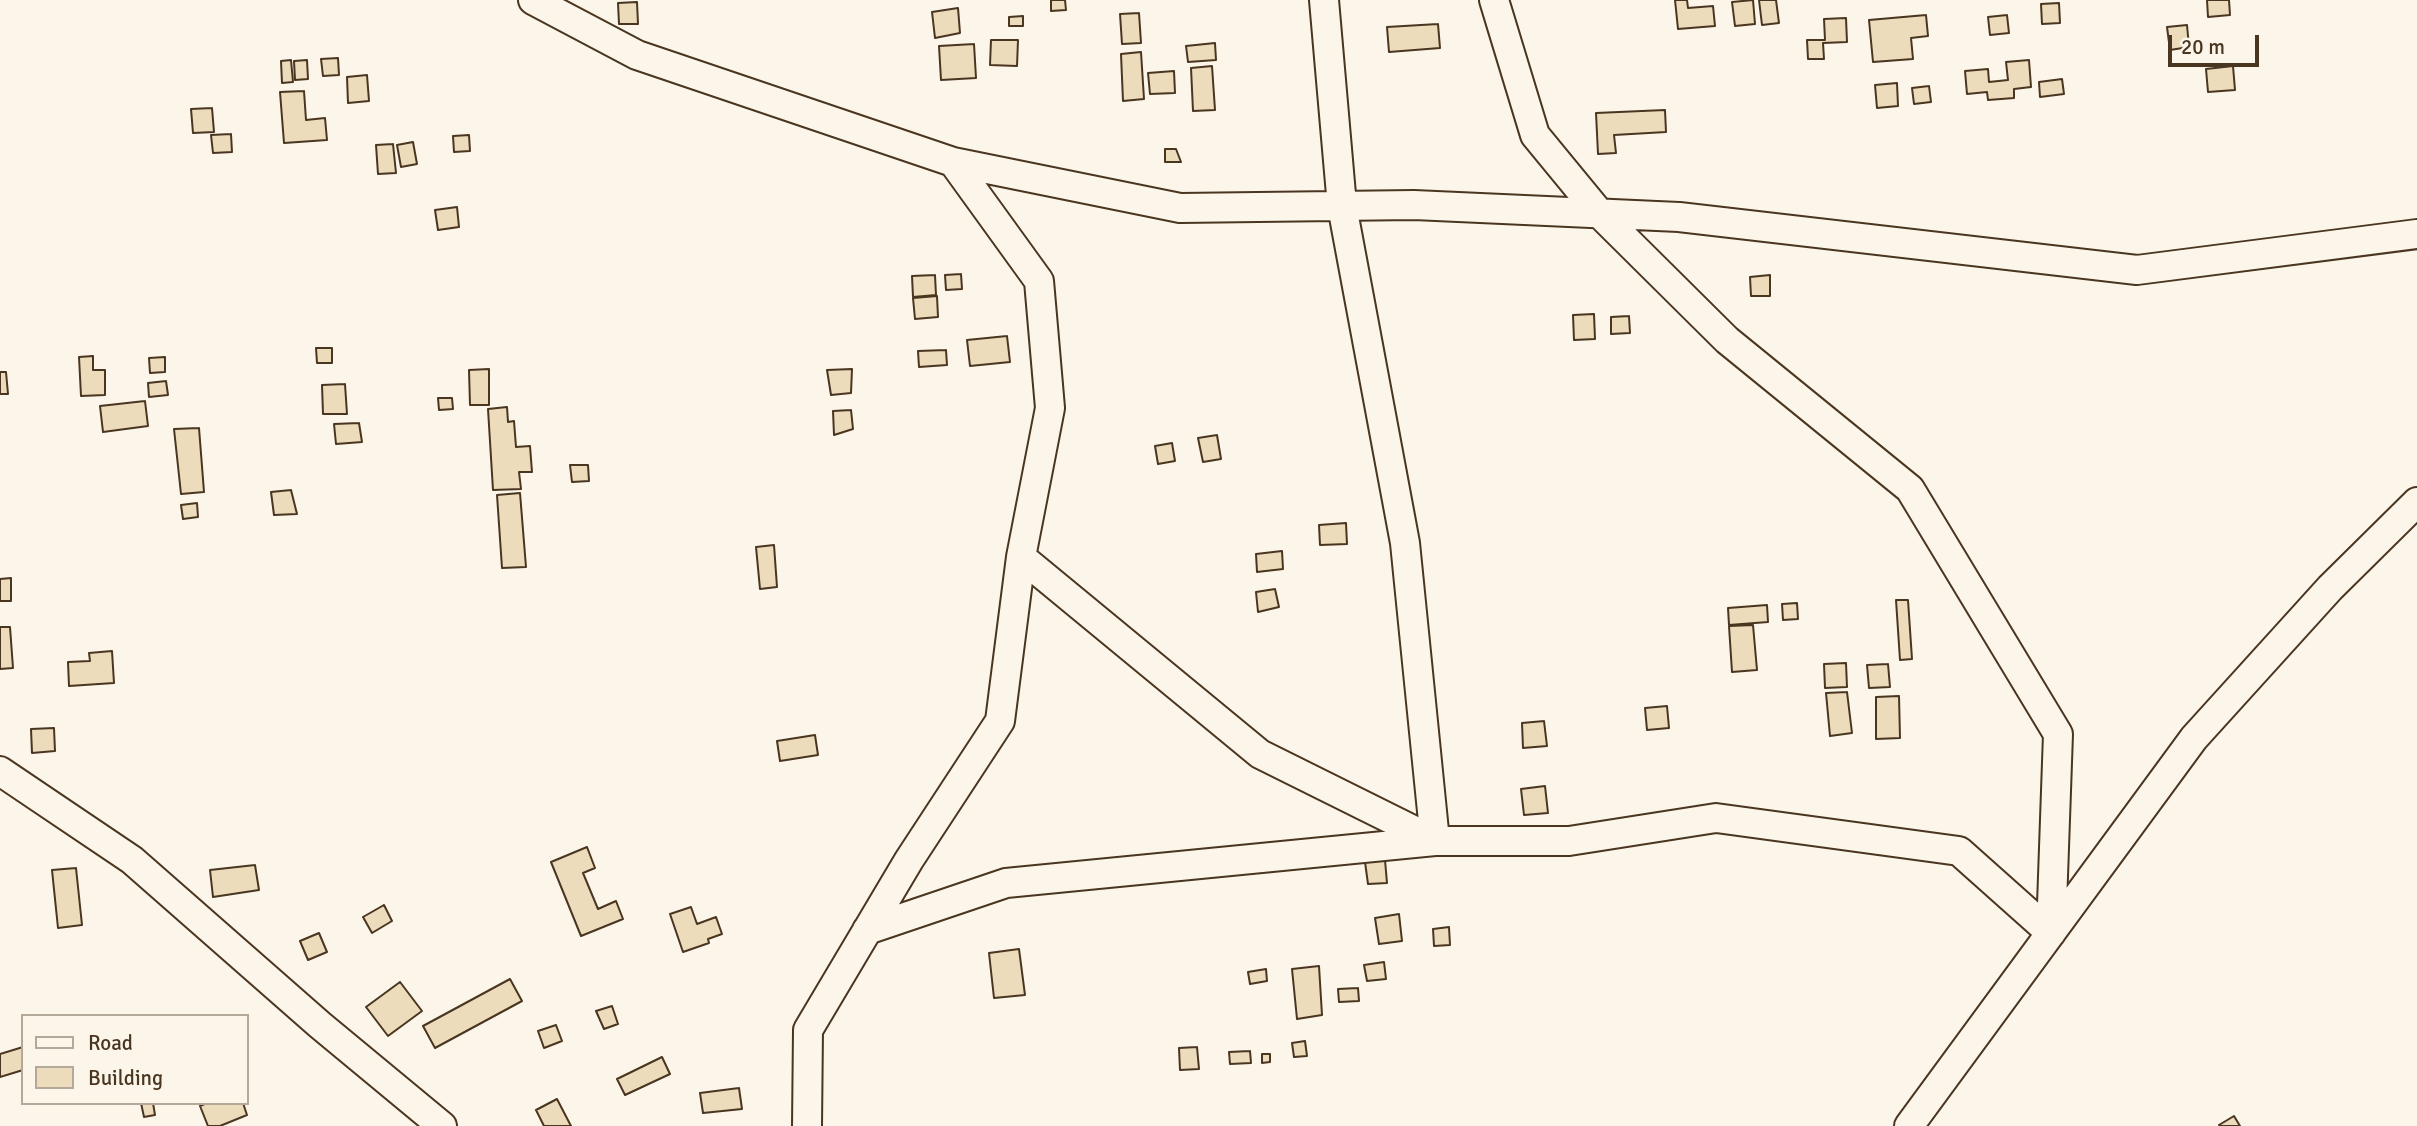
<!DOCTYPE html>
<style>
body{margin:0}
#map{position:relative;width:2417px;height:1126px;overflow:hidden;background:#fbf6e9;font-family:Signika,sans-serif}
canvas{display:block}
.legend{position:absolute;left:21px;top:1014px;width:228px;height:91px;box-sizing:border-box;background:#fbf6e9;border:2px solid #b4a999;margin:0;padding:9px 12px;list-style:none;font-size:21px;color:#4a3520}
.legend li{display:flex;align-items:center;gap:14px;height:35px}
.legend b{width:35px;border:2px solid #b4a999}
.scale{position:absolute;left:2168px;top:35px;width:91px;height:32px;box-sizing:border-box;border:4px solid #4a3520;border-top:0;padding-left:9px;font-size:21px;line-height:24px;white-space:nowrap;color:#4a3520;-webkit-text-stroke:5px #fbf6e9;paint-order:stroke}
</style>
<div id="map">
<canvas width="2417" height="1126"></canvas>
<ul class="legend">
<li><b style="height:9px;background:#fbf6e9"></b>Road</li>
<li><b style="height:19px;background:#ecdcbc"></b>Building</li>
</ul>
<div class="scale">20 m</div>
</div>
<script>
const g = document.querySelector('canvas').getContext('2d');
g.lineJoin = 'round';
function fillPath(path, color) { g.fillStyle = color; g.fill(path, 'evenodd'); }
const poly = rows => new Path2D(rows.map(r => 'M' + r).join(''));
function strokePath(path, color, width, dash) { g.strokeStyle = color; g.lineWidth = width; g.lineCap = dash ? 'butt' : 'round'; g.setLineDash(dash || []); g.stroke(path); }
const building = poly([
 [1051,0,1065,0,1066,10,1051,11,1051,0],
 [1675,0,1687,0,1688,8,1713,6,1715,26,1678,29,1675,0],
 [1753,0,1755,24,1735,26,1732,2,1753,0],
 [1759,0,1776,0,1779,23,1762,25,1759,0],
 [2207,0,2229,0,2230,15,2208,17,2207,0],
 [637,2,638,24,619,24,618,3,637,2],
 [2059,3,2060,23,2042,24,2041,4,2059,3],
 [958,8,960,33,935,38,932,12,958,8],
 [1139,13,1141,43,1122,44,1120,14,1139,13],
 [1926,15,1928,36,1911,38,1913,59,1873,62,1869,20,1926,15],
 [2007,15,2009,33,1990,35,1988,17,2007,15],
 [1023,16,1023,26,1009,26,1009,17,1023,16],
 [1846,18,1847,42,1823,43,1824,59,1808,59,1807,40,1825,40,1824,19,1846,18],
 [1438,24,1440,48,1389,52,1387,27,1438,24],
 [2187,25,2189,47,2170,50,2167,27,2187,25],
 [991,40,1018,40,1017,66,990,65,991,40],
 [1215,43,1216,60,1188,62,1186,46,1215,43],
 [974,44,976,78,941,80,939,46,974,44],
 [1141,52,1144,99,1123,101,1121,54,1141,52],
 [338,58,339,75,323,76,321,59,338,58],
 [291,60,293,82,282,83,281,61,291,60],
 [307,60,308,79,295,80,294,61,307,60],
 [2029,60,2031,87,2014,89,2014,98,1988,100,1987,92,1967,94,1965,71,1988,69,1989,82,2008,80,2006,62,2029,60],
 [1212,66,1215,110,1193,111,1191,68,1212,66],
 [2233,66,2235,90,2208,92,2206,69,2233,66],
 [1174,71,1175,93,1150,94,1148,73,1174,71],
 [367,75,369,101,348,103,347,77,367,75],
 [2062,79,2064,94,2040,97,2039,82,2062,79],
 [1897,83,1898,106,1877,108,1875,85,1897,83],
 [1929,86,1931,102,1914,104,1912,88,1929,86],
 [304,91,306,120,325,118,327,140,284,143,280,92,304,91],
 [212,108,214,132,193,133,191,109,212,108],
 [1665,110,1666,132,1614,135,1616,153,1598,154,1596,113,1665,110],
 [231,134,232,152,213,153,211,135,231,134],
 [469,135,470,151,454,152,453,136,469,135],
 [413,142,417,164,401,167,397,145,413,142],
 [393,144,396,173,378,174,376,145,393,144],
 [1165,149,1176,149,1181,162,1165,162,1165,149],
 [457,207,459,227,438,230,435,210,457,207],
 [961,274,962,289,946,290,945,275,961,274],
 [935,275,936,295,913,297,912,276,935,275],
 [1770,275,1770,296,1751,296,1750,277,1770,275],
 [937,296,938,317,915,319,913,298,937,296],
 [1594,314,1595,339,1574,340,1573,315,1594,314],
 [1629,316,1630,333,1611,334,1611,317,1629,316],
 [1007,336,1010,362,970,366,967,340,1007,336],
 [316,348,332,348,332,363,317,363,316,348],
 [946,350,947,365,919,367,918,351,946,350],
 [93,356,93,370,105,370,105,395,81,396,79,357,93,356],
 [165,357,165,372,150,373,149,358,165,357],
 [489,369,489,405,470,405,469,370,489,369],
 [852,369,851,393,831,395,827,370,852,369],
 [0,372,6,372,8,394,0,394,0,372],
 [166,381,168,395,149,397,148,383,166,381],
 [345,384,347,414,323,414,322,385,345,384],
 [438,398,452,398,453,409,439,410,438,398],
 [145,401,148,426,103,432,100,406,145,401],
 [507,407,508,422,514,421,516,447,530,446,532,472,519,472,521,489,493,490,488,409,507,407],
 [851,410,853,429,834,435,833,411,851,410],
 [359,423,362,442,336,444,334,424,359,423],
 [199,428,204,492,181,494,174,429,199,428],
 [1217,435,1221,459,1203,462,1198,438,1217,435],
 [1172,443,1175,461,1158,464,1155,446,1172,443],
 [570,465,588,465,589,481,572,482,570,465],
 [291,490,297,514,274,515,271,492,291,490],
 [520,493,526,567,502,568,497,495,520,493],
 [197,503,198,517,183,519,181,505,197,503],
 [1346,523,1347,544,1320,545,1319,525,1346,523],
 [774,545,777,587,760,589,756,547,774,545],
 [1282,551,1283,569,1257,572,1256,554,1282,551],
 [11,578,11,601,0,601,0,579,11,578],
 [1275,589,1279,607,1258,612,1256,592,1275,589],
 [1896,600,1908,600,1912,659,1900,660,1896,600],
 [1797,603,1798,619,1783,620,1782,604,1797,603],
 [1767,605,1768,622,1729,625,1728,608,1767,605],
 [1753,625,1757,670,1732,672,1729,626,1753,625],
 [0,627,10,627,13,668,0,669,0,627],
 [112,651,114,683,69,686,68,662,90,661,89,653,112,651],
 [1846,663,1847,687,1825,688,1824,664,1846,663],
 [1888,664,1890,687,1869,688,1867,665,1888,664],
 [1847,692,1852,733,1830,736,1826,693,1847,692],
 [1899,696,1900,738,1876,739,1876,697,1899,696],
 [1667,706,1669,728,1647,730,1645,708,1667,706],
 [1544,721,1547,746,1523,748,1522,723,1544,721],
 [54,728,55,751,32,753,31,729,54,728],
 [815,735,818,755,780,761,777,741,815,735],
 [1545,786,1548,813,1524,815,1521,789,1545,786],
 [587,847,595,868,583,873,598,909,616,901,623,919,581,936,551,862,587,847],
 [1385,860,1387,883,1368,884,1365,862,1385,860],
 [255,865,259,890,213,897,210,870,255,865],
 [76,868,82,925,58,928,52,870,76,868],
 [384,905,392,921,372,933,363,917,384,905],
 [691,907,697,924,716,917,722,934,708,939,709,943,683,952,670,914,691,907],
 [1399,914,1402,941,1379,944,1375,918,1399,914],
 [1449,927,1450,945,1434,946,1433,929,1449,927],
 [319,933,327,952,308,960,300,941,319,933],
 [1019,949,1025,995,994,998,989,953,1019,949],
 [1384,962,1386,979,1367,981,1364,965,1384,962],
 [1319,966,1322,1015,1297,1019,1292,969,1319,966],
 [1266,969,1267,981,1250,984,1248,972,1266,969],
 [510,979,522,1001,435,1048,423,1026,510,979],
 [400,982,422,1011,388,1036,366,1007,400,982],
 [1358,988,1359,1001,1339,1002,1338,989,1358,988],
 [612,1006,618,1024,604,1029,596,1011,612,1006],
 [556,1025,562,1041,544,1048,538,1031,556,1025],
 [1305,1041,1307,1056,1294,1057,1292,1043,1305,1041],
 [23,1047,23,1070,0,1077,0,1054,23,1047],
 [1197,1047,1199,1069,1180,1070,1179,1048,1197,1047],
 [1250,1051,1251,1063,1230,1064,1229,1052,1250,1051],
 [1262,1054,1270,1054,1270,1062,1262,1063,1262,1054],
 [662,1057,670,1074,625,1095,617,1079,662,1057],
 [739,1088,742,1109,703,1113,700,1093,739,1088],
 [557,1099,571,1126,544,1126,536,1110,557,1099],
 [141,1103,153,1103,155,1115,144,1117,141,1103],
 [207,1103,243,1103,247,1115,220,1126,208,1126,200,1106,207,1103],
 [2234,1116,2240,1126,2220,1126,2219,1125,2234,1116]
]);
fillPath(building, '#ecdcbc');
strokePath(building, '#4a3520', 2);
const street = poly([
 [533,0,637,55,953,162,1039,281,1050,408,1021,557,1000,721,909,860,808,1030,807,1126],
 [1324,0,1342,206,1405,543,1435,841,1569,841,1716,818,1959,851,2051,933],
 [1494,0,1535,135,1600,214,1727,340,1910,489,2058,734,2051,933],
 [953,162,1180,208,1414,205,1679,217,2137,270,2417,234],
 [0,771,132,860,320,1025,442,1126],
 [867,930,1006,883,1435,841,1260,754,1021,557],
 [1909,1126,2194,738,2330,588,2417,502]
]);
strokePath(street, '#4a3520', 32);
strokePath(street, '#fbf6e9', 28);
</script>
